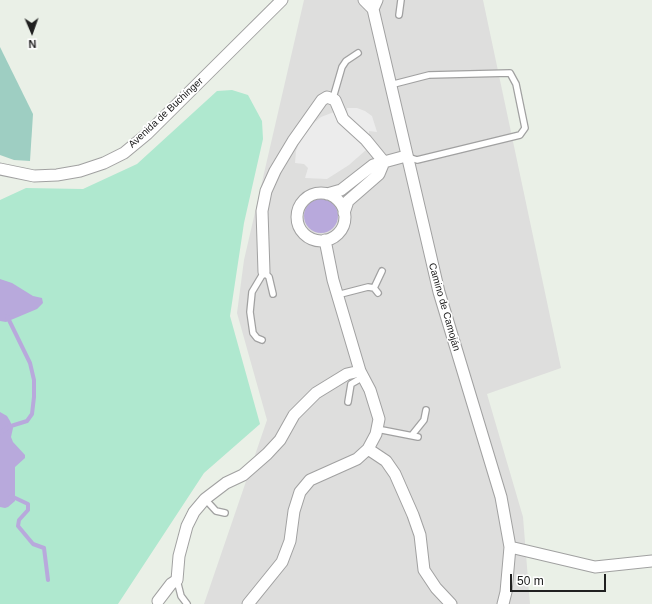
<!DOCTYPE html>
<meta charset="utf-8">
<style>
body{margin:0}
#map{position:relative;width:652px;height:604px;overflow:hidden;background:#eaf0e7;font-family:Helvetica,sans-serif}
canvas{display:block}
.north{position:absolute;left:12px;top:12px;width:40px;height:40px;-webkit-text-stroke:3px #fff;paint-order:stroke;rotate:178deg;font-size:11px;font-weight:700;line-height:16px;text-align:center;color:#202020}
.north::after{content:'';display:block;margin:auto;width:14px;height:18px;background:#202020;clip-path:polygon(50% 0,100% 100%,50% 72%,0 100%)}
.scale{position:absolute;left:510px;top:574px;width:96px;height:18px;box-sizing:border-box;border:2px solid #202020;border-top:0;padding-left:5px;font-size:12px;line-height:14px;white-space:nowrap;color:#202020;-webkit-text-stroke:3px #fff;paint-order:stroke}
</style>
<div id="map">
<canvas width="652" height="604"></canvas>
<div class="north">N</div>
<div class="scale">50 m</div>
</div>
<script>
const g = document.querySelector('canvas').getContext('2d');
g.lineJoin = 'round';
function fillPath(path, color) { g.fillStyle = color; g.fill(path, 'evenodd'); }
const poly = rows => new Path2D(rows.map(r => 'M' + r).join(''));
function strokePath(path, color, width, dash) { g.strokeStyle = color; g.lineWidth = width; g.lineCap = dash ? 'butt' : 'round'; g.setLineDash(dash || []); g.stroke(path); }
function label(font, color, halo, rows, align = 'center') {
  g.font = font + ' Helvetica,sans-serif'; g.lineWidth = 3.5; g.setLineDash([]); g.textBaseline = 'middle'; g.strokeStyle = halo; g.fillStyle = color; for (const [text, x, y, turn = 0] of rows) {
    g.save(); g.translate(x, y); g.rotate((+turn || 0) * Math.PI / 180); g.textAlign = isNaN(turn) ? turn : align; if (halo) g.strokeText(text, 0, 0); g.fillText(text, 0, 0); g.restore();
  }
}
fillPath(poly([
 [304,0,483,0,561,368,487,394,523,517,530,604,204,604,267,420,237,313,244,260]
]), '#dededd');
fillPath(poly([
 [232,90,248,95,262,121,263,139,244,223,230,316,260,424,204,473,118,604,0,604,0,200,26,188,83,189,137,164,217,91]
]), '#afe8cf');
fillPath(poly([
 [0,47,33,114,30,161,14,160,0,155]
]), '#9ecec2');
fillPath(poly([
 [347,108,357,108,365,111,372,116,377,132,369,131,369,138,361,145,366,150,349,165,327,179,305,178,308,168,304,164,295,163,296,151,301,138,310,126,321,117,334,112,348,117]
]), '#ececec');
fillPath(poly([
 '304 216a17 17 0 1 1 34 0a17 17 0 1 1-34 0Z',
 [0,279,12,283,33,296,42,298,43,303,37,309,18,317,6,322,0,321],
 [0,412,7,416,10,421,13,428,11,437,13,442,25,455,25,458,15,467,15,501,8,507,5,508,0,507]
]), '#b8a9dc');
strokePath(poly([
 [0,433,11,426,27,421,32,414,34,397,34,380,30,363,7,316],
 [11,496,28,504,28,510,19,520,18,526,33,544,44,548,48,580]
]), '#b8a9dc', 4);
const service = poly([
 [399,15,401,0],
 [390,85,429,75,510,73,516,84,525,128,520,135,417,160,408,157],
 [333,98,342,67,346,61,358,53],
 [374,288,382,271],
 [337,295,368,287,374,288,378,293],
 [262,340,257,338,253,333,250,312,252,292,264,272,269,277,273,294],
 [348,402,351,384,363,377],
 [377,429,418,437],
 [412,435,424,420,426,410],
 [205,499,216,511,225,513],
 [177,580,181,596,187,604]
]);
const minor = poly([
 [364,0,373,9,439,292,501,497,510,547,506,592,503,604],
 [373,9,377,0],
 [0,169,34,176,57,175,80,171,104,163,124,153,147,134,282,0],
 '297 217a24 24 0 1 1 48 0a24 24 0 1 1-48 0Z',
 [327,194,341,190,373,165,406,156],
 [344,213,348,201,379,174,384,162],
 [264,272,262,211,266,191,275,171,293,141,322,100,327,97,335,100,343,119,366,140,384,162],
 [368,449,386,461,395,474,413,515,420,535,424,570,436,588,451,604],
 [510,547,595,567,652,561],
 [158,601,171,584,177,580,179,556,187,526,194,512,205,499,226,483,243,475,267,454,280,440,294,415,316,393,347,374,360,371],
 [248,604,282,562,290,541,294,511,300,492,310,480,357,459,368,449,376,434,379,419,370,390,360,371,333,280,325,240]
]);
strokePath(service, '#a1a1a1', 8);
strokePath(minor, '#a1a1a1', 13);
strokePath(service, '#fff', 5.5);
strokePath(minor, '#fff', 11);
label('10px', '#202020', '#fff', [
 ["Avenida de Buchinger",166,113,-43],
 ["Camino de Camoján",444,307,74]
]);
</script>
